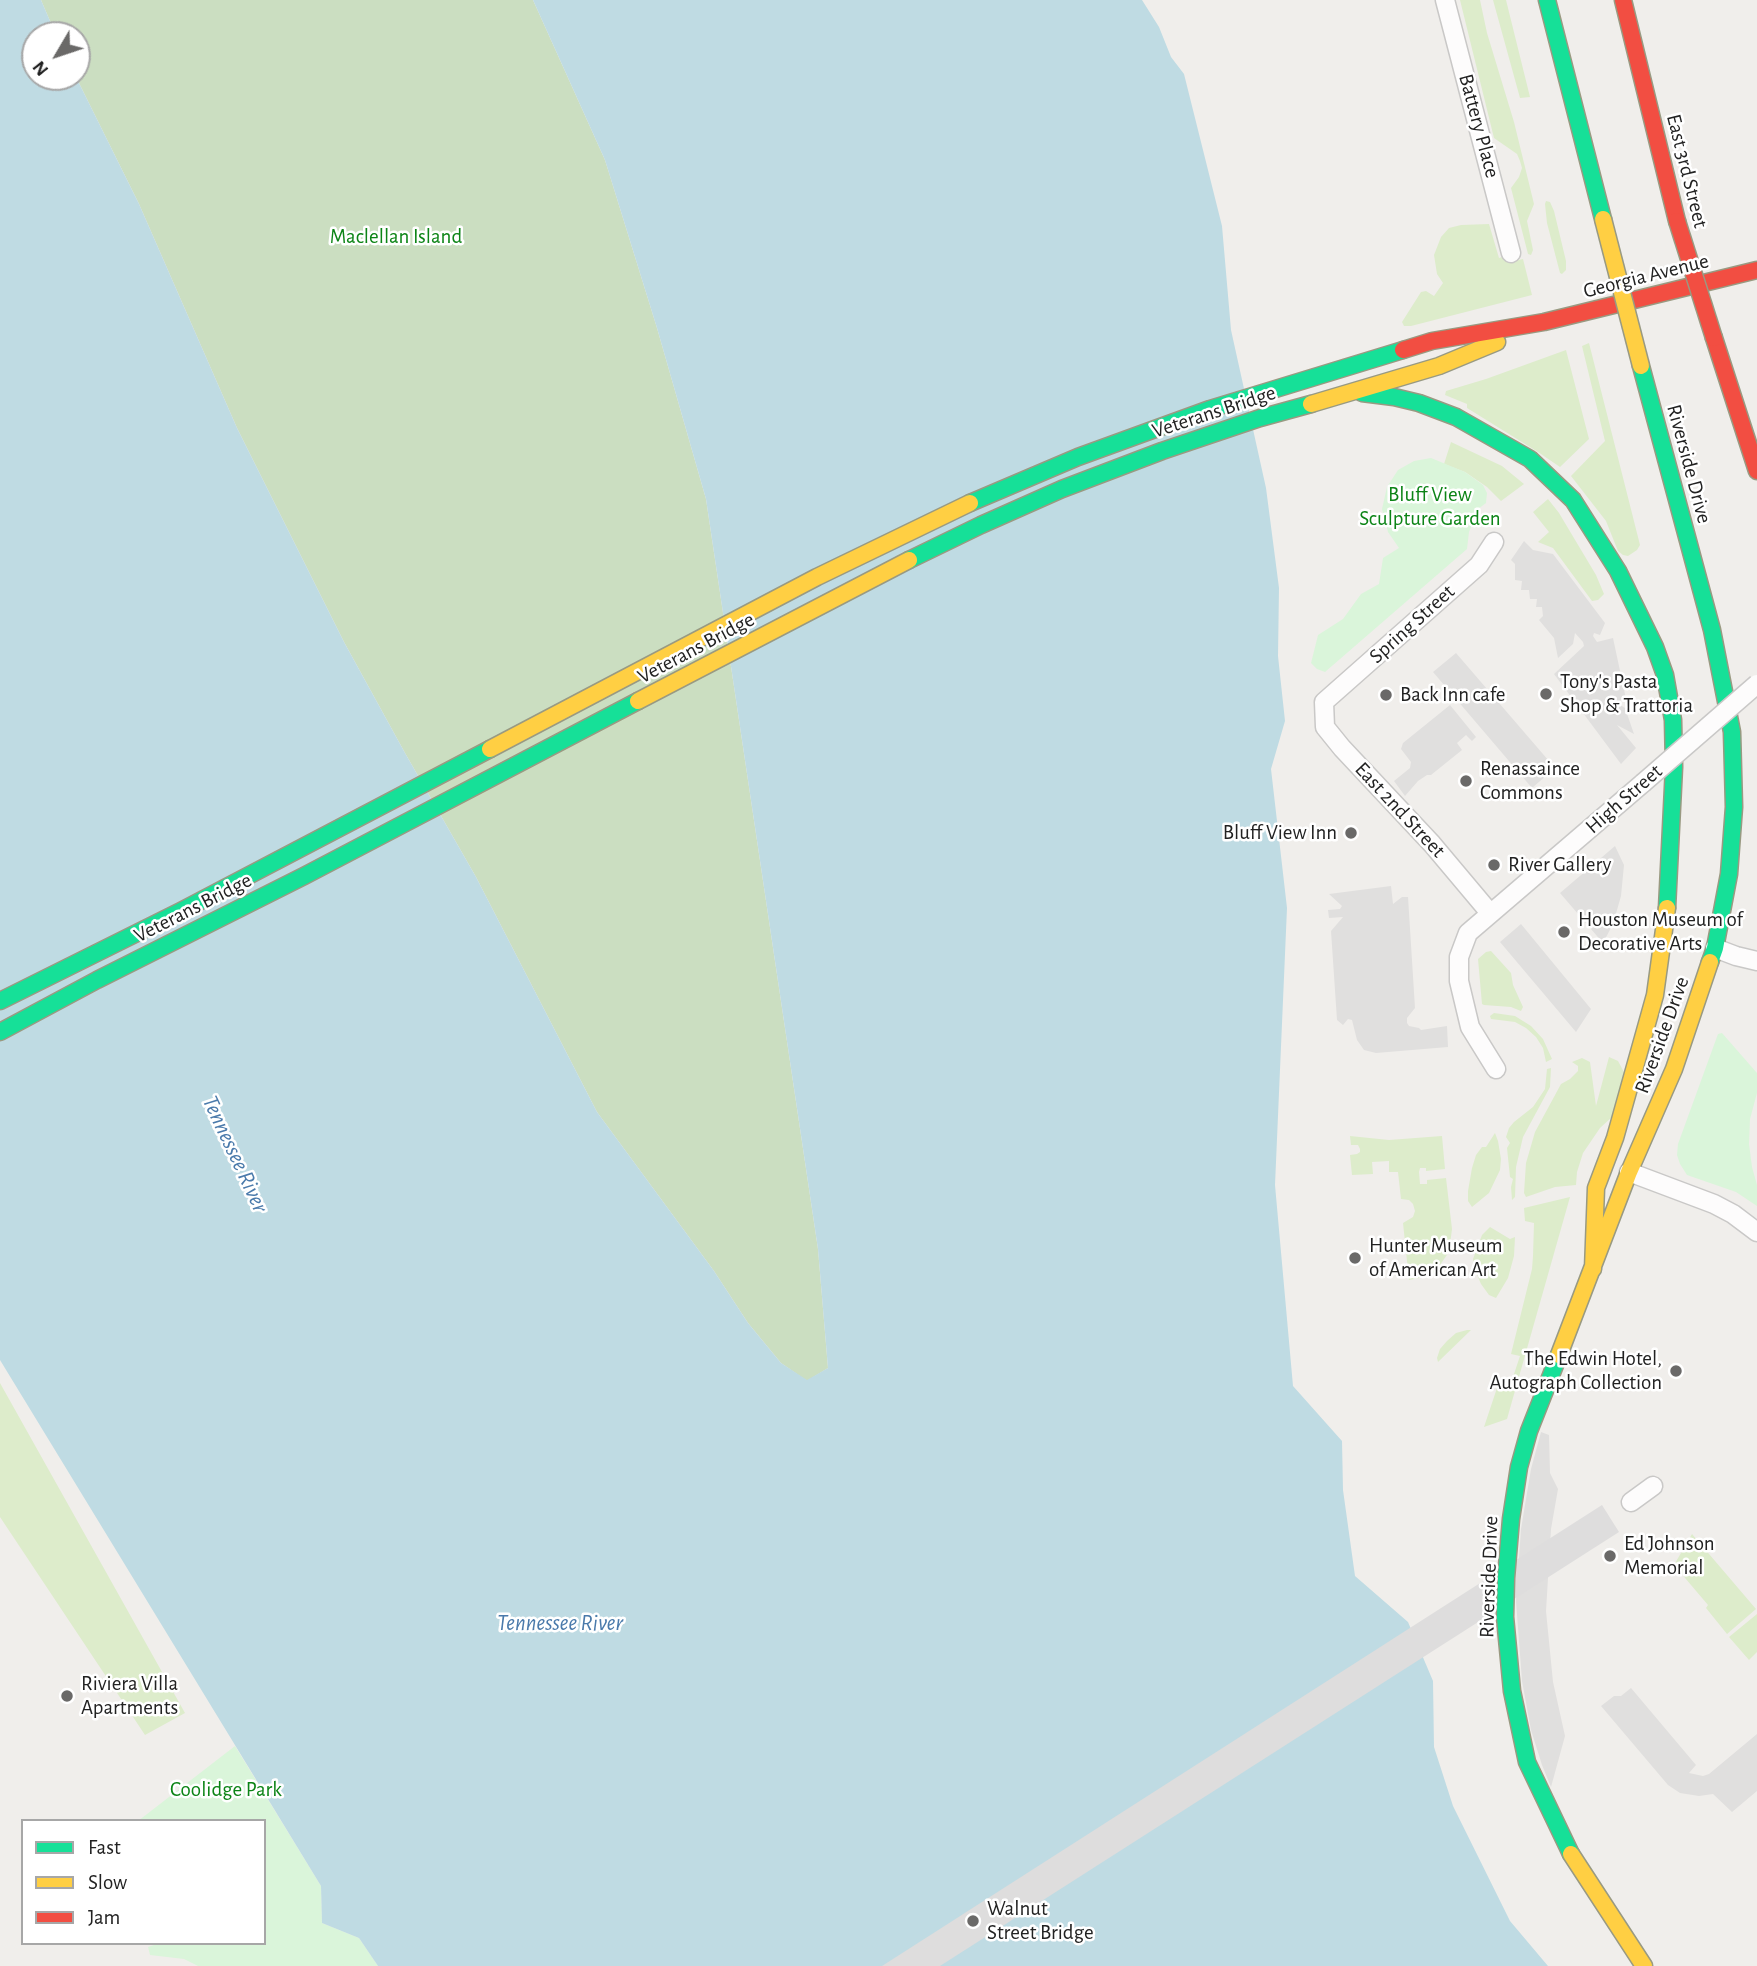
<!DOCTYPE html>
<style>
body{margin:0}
#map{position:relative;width:1757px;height:1966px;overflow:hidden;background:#f0eeeb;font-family:"Alegreya Sans",sans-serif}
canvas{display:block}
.legend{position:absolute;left:21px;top:1819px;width:245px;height:126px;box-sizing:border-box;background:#fff;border:2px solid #a7a7a7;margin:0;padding:9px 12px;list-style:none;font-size:21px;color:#222}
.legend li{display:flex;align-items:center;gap:14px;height:35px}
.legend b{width:35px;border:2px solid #a7a7a7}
.north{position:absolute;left:21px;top:21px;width:70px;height:70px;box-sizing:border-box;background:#fff;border:2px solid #a7a7a7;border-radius:50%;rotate:231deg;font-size:19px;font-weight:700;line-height:28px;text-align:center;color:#222}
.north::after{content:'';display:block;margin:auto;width:24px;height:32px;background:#6a6968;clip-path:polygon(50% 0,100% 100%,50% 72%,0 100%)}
</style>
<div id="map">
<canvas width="1757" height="1966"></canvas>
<ul class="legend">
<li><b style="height:9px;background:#16e098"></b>Fast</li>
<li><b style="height:9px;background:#ffcf43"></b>Slow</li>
<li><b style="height:9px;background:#f24e42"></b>Jam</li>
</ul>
<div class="north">N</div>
</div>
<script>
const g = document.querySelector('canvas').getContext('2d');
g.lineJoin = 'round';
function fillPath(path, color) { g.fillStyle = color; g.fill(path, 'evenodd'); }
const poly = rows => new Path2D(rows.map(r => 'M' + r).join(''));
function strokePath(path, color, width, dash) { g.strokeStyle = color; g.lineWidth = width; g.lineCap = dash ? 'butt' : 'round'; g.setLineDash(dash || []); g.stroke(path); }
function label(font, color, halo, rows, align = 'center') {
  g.font = font + ' "Alegreya Sans",sans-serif'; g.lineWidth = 5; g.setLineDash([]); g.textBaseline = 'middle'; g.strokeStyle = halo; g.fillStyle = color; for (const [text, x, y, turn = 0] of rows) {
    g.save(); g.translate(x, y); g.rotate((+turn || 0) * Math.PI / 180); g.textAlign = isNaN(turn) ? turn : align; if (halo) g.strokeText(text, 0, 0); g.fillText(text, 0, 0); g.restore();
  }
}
fillPath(poly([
 [1460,0,1480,0,1487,33,1514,122,1534,204,1527,221,1533,250,1531,255,1528,254,1511,188,1519,177,1522,168,1520,161,1517,154,1494,138],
 [1493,0,1506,0,1530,97,1520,98],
 [1546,201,1550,202,1554,211,1566,261,1566,270,1562,274,1560,273,1547,223,1545,204],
 [1489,224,1499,258,1508,255,1510,262,1523,259,1532,295,1411,326,1404,326,1402,322,1421,292,1426,291,1434,296,1443,283,1437,274,1434,255,1441,237,1449,228,1461,225],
 [1589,343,1640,545,1637,550,1628,556,1623,555,1618,551,1606,521,1571,476,1605,441,1582,346],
 [1566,350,1589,439,1560,467,1538,452,1467,408,1467,404,1445,395,1446,391,1486,379],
 [1451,442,1502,466,1524,484,1501,501,1487,487,1465,472,1444,464],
 [1548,499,1559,513,1596,575,1604,594,1598,600,1592,601,1553,548,1538,542,1549,532,1533,512],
 [1491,951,1511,973,1513,985,1523,1007,1521,1011,1511,1007,1484,1005,1482,1004,1478,959,1486,952],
 [1494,1013,1515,1016,1531,1026,1543,1039,1552,1059,1546,1062,1543,1048,1536,1037,1526,1028,1515,1022,1491,1019,1490,1016],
 [1609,1057,1618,1061,1625,1074,1612,1117,1600,1128,1583,1153,1577,1172,1576,1185,1555,1187,1526,1197,1524,1193,1526,1163,1535,1132,1561,1084,1570,1079,1578,1071,1578,1066,1572,1062,1582,1058,1590,1062,1596,1106],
 [1551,1068,1550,1087,1523,1137,1516,1167,1515,1197,1512,1200,1511,1187,1513,1179,1510,1177,1507,1148,1510,1143,1506,1137,1509,1128,1514,1122,1533,1107,1545,1089,1547,1069],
 [1495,1133,1498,1141,1501,1159,1500,1170,1489,1193,1472,1207,1468,1201,1468,1191,1472,1168,1476,1155,1482,1147,1486,1147],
 [1350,1136,1389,1140,1442,1136,1445,1169,1426,1171,1426,1168,1420,1168,1419,1172,1420,1184,1427,1184,1427,1180,1446,1178,1452,1229,1449,1252,1435,1272,1425,1277,1409,1280,1403,1223,1413,1217,1415,1211,1413,1204,1409,1200,1401,1199,1398,1172,1389,1172,1389,1161,1372,1162,1373,1174,1352,1175,1350,1155,1357,1154,1360,1152,1360,1149,1358,1145,1351,1145],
 [1570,1197,1507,1419,1484,1427,1500,1379,1505,1387,1511,1383,1520,1356,1511,1354,1532,1269,1533,1256,1534,1223,1525,1221,1524,1208],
 [1490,1227,1510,1239,1515,1237,1514,1256,1508,1278,1496,1298,1489,1295,1481,1284,1475,1270,1473,1259,1482,1235],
 [1467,1330,1471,1330,1438,1362,1437,1358,1440,1349,1447,1341,1456,1333],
 [0,1383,185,1713,145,1735,0,1517],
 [1692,1534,1756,1609,1727,1634,1706,1608,1708,1605,1674,1565],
 [1757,1614,1757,1652,1749,1660,1729,1637]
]), '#ddeccb');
fillPath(poly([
 [41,0,533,0,605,160,657,328,706,499,818,1249,828,1368,807,1381,781,1363,748,1323,714,1271,597,1112,476,877,405,753,344,642,237,428,139,204,76,77,77,35,56,35]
]), '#cbdec1');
fillPath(poly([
 [1431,458,1465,472,1483,485,1487,493,1486,503,1478,509,1469,532,1467,549,1325,672,1317,669,1311,663,1318,635,1343,619,1361,594,1379,584,1383,558,1399,548,1388,532,1382,509,1387,487,1398,470,1414,461],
 [1722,1033,1757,1073,1757,1093,1750,1119,1749,1144,1752,1167,1757,1185,1757,1206,1736,1192,1687,1175,1680,1164,1677,1155,1678,1144,1718,1034],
 [235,1746,321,1886,322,1923,359,1938,378,1966,198,1966,184,1959,150,1955,148,1947,154,1945,153,1943,264,1943,264,1821,138,1821]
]), '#daf5da');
fillPath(poly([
 [1524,541,1533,550,1553,554,1605,623,1600,635,1594,633,1593,636,1597,642,1613,638,1626,699,1615,702,1625,708,1634,734,1617,725,1636,748,1621,764,1554,674,1584,646,1583,642,1575,633,1573,644,1558,658,1554,638,1539,620,1543,616,1542,607,1536,607,1537,599,1530,599,1529,590,1521,590,1522,581,1515,580,1515,564,1511,560],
 [1456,653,1555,768,1532,788,1433,672],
 [1450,705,1476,737,1472,741,1466,735,1457,743,1462,750,1431,775,1427,775,1418,781,1405,796,1394,781,1410,768,1411,762,1401,749,1403,743],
 [1615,846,1624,865,1621,896,1613,924,1603,943,1560,893],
 [1391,886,1393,904,1402,897,1408,897,1415,1008,1407,1018,1407,1023,1409,1026,1419,1028,1421,1030,1447,1026,1448,1047,1376,1053,1364,1050,1357,1040,1352,1020,1348,1019,1343,1025,1337,1020,1331,931,1343,917,1329,918,1328,910,1340,909,1342,906,1329,894],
 [1521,924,1591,1009,1576,1032,1500,942],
 [1541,1432,1549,1435,1550,1473,1558,1489,1551,1529,1546,1611,1553,1682,1565,1736,1551,1787,1542,1765,1531,1730,1522,1681,1516,1601,1521,1529,1531,1469],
 [1631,1688,1696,1765,1689,1773,1703,1776,1709,1774,1757,1734,1757,1791,1732,1812,1713,1794,1699,1796,1680,1793,1668,1785,1601,1706,1614,1696,1621,1696]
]), '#e0dfde');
fillPath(poly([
 [0,0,41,0,56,35,35,35,35,77,76,77,139,204,237,428,344,642,405,753,476,877,597,1112,714,1271,748,1323,781,1363,807,1380,828,1368,818,1249,706,499,657,328,605,160,533,0,1142,0,1159,27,1171,57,1184,74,1222,226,1231,330,1266,488,1279,588,1278,656,1285,721,1271,769,1287,908,1275,1185,1293,1386,1342,1441,1343,1490,1355,1576,1408,1622,1433,1681,1434,1747,1453,1806,1510,1921,1548,1966,378,1966,359,1938,322,1923,321,1886,0,1360]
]), '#bfdbe3');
fillPath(poly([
 [1602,1505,1619,1532,940,1966,882,1966]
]), '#dedddd');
const street = poly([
 [1445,0,1511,253],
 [1490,913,1432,844,1342,748,1325,727,1324,702,1479,565,1494,542],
 [1715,948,1736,956,1757,961],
 [1496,1069,1470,1027,1459,981,1459,957,1468,933,1643,783],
 [1629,1172,1714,1204,1733,1214,1757,1232],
 [1631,1502,1653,1486]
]);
const fast = poly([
 [1547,0,1603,219],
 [1641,366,1712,630,1732,732,1734,807,1729,874,1715,948,1710,962],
 [1362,393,1394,397,1419,403,1456,417,1530,459,1573,500,1618,571,1655,647,1665,675,1673,720,1674,767,1667,908],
 [970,503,1078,457,1210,409,1403,350],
 [909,560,981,525,1062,489,1162,451,1260,418,1311,404],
 [0,1001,181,911,490,749],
 [0,1032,97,980,304,876,638,701],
 [1559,1355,1529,1431,1519,1467,1511,1519,1506,1578,1505,1617,1512,1691,1527,1762,1571,1854]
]);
const slow = poly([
 [1311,404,1439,366,1497,342],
 [638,701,909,560],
 [490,749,817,577,970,503],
 [1593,1269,1596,1188,1615,1138,1655,995,1667,908],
 [1559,1355,1629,1172,1674,1069,1710,962],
 [1571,1854,1644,1966]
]);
const jam = poly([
 [1623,0,1677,221],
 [1714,338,1757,471],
 [1403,350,1432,341,1544,322,1757,270]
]);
strokePath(street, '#c9c8c7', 21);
strokePath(fast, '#999a82', 19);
strokePath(slow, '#999a82', 19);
strokePath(jam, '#999a82', 19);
strokePath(street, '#fdfcfc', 18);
strokePath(fast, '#16e098', 16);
strokePath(slow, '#ffcf43', 16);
strokePath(jam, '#f24e42', 16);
const streetBridge = poly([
 [1643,783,1757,684]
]);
const slowBridge = poly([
 [1603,219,1641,366]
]);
const jamBridge = poly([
 [1677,221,1714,338]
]);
strokePath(streetBridge, '#c9c8c7', 21, []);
strokePath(slowBridge, '#999a82', 19, []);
strokePath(jamBridge, '#999a82', 19, []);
strokePath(streetBridge, '#fdfcfc', 18);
strokePath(slowBridge, '#ffcf43', 16);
strokePath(jamBridge, '#f24e42', 16);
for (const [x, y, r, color] of [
 [1546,694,7,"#6a6968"],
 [1386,695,7,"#6a6968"],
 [1466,781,7,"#6a6968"],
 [1351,833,7,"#6a6968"],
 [1494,865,7,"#6a6968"],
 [1564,932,7,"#6a6968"],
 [1355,1258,7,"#6a6968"],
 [1676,1371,7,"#6a6968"],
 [1610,1556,7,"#6a6968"],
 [67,1696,7,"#6a6968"],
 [973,1921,7,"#6a6968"]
]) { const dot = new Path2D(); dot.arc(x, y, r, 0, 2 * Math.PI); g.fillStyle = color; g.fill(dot); strokePath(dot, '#fff', 2.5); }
label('21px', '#222', '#fff', [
 ["Battery Place",1479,126,75],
 ["East 3rd Street",1687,171,76],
 ["Georgia Avenue",1646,276,-14],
 ["Veterans Bridge",1214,412,-18],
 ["Riverside Drive",1689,464,75],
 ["Spring Street",1412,624,-42],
 ["Veterans Bridge",696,648,-28],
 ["High Street",1624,799,-41],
 ["East 2nd Street",1400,810,47],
 ["Veterans Bridge",193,908,-27],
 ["Riverside Drive",1662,1035,-70],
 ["Riverside Drive",1489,1577,-88]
]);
label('21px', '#0c8416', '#fff', [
 ["Maclellan Island",396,237],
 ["Bluff View",1430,495],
 ["Sculpture Garden",1430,519],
 ["Coolidge Park",226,1790]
]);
label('21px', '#222', '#fff', [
 ["Tony's Pasta",1560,682],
 ["Shop & Trattoria",1560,706],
 ["Back Inn cafe",1400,695],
 ["Renassaince",1480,769],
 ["Commons",1480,793],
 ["Bluff View Inn",1337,833,"right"],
 ["River Gallery",1508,865],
 ["Houston Museum of",1578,920],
 ["Decorative Arts",1578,944],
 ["Hunter Museum",1369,1246],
 ["of American Art",1369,1270],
 ["The Edwin Hotel,",1662,1359,"right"],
 ["Autograph Collection",1662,1383,"right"],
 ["Ed Johnson",1624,1544],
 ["Memorial",1624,1568],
 ["Riviera Villa",81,1684],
 ["Apartments",81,1708],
 ["Walnut",987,1909],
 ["Street Bridge",987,1933]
], 'left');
label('italic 23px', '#4a7aab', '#fff', [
 ["Tennessee River",235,1154,65],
 ["Tennessee River",560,1623]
]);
</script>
